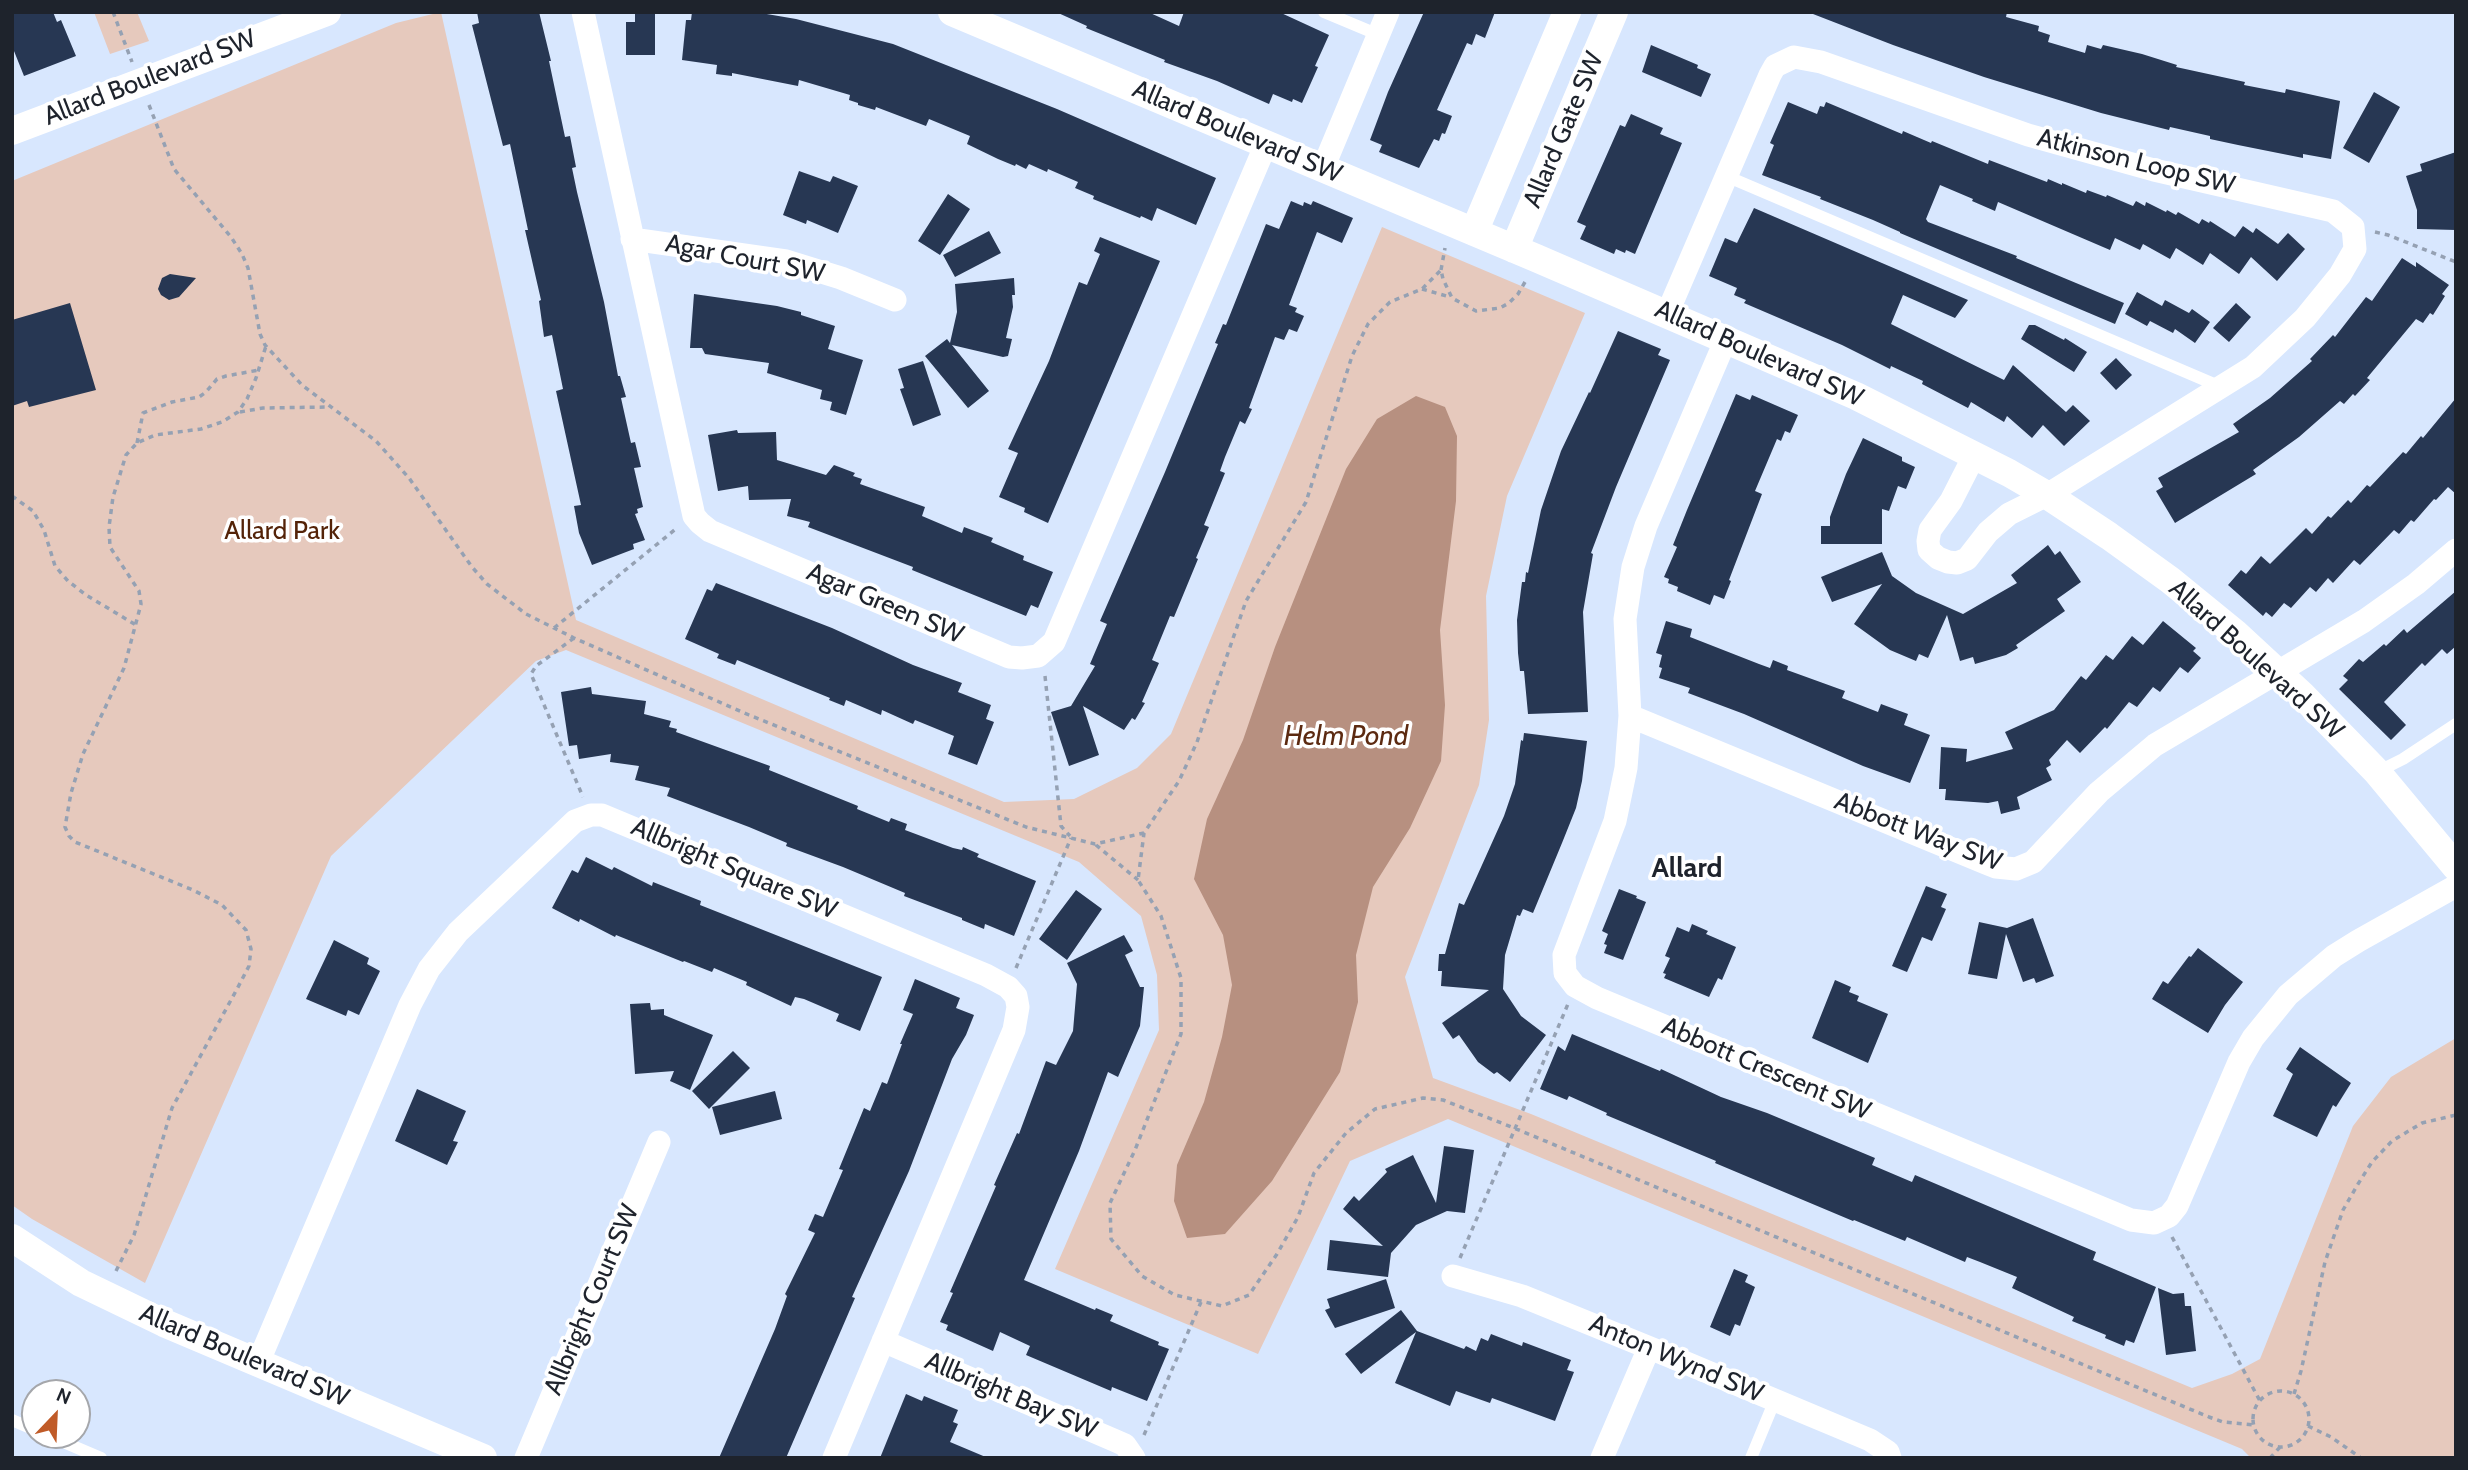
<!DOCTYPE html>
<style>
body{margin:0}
#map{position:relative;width:2468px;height:1470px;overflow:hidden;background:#d8e7fe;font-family:Cabin,sans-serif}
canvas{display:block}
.frame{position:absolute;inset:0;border:14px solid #1e232c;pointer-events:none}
.north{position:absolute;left:21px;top:1379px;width:70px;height:70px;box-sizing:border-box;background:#fff;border:2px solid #a5a7ab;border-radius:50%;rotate:23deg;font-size:19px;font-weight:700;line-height:28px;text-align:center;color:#1e232c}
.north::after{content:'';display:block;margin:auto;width:24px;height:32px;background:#c05b28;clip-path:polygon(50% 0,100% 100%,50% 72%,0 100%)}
</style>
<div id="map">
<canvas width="2468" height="1470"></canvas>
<div class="frame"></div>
<div class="north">N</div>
</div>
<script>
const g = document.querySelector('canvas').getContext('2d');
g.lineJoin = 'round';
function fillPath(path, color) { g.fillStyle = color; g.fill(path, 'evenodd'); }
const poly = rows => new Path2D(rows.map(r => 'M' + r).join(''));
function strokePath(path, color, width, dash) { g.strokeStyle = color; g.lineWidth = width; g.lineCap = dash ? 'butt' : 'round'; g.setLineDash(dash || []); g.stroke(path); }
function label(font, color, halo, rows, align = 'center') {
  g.font = font + ' Cabin,sans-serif'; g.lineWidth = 7; g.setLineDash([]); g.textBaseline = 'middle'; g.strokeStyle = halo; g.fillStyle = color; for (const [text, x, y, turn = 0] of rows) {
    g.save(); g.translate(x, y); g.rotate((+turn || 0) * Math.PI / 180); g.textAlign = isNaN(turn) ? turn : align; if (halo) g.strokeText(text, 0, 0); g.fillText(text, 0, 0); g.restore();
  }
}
fillPath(poly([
 [94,12,137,12,149,41,110,54],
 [441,12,576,620,1004,802,1074,799,1137,768,1171,734,1382,227,1585,313,1507,496,1486,596,1489,720,1479,785,1405,977,1433,1078,1531,1114,2192,1388,2232,1374,2260,1359,2353,1126,2391,1077,2456,1038,2456,1458,2251,1458,2242,1449,1448,1119,1350,1161,1258,1354,1055,1269,1159,1030,1157,975,1141,916,1079,862,566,650,536,661,331,856,145,1283,32,1219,12,1205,12,181,396,23]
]), '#e6c9bd');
fillPath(poly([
 [1416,396,1445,407,1457,436,1456,501,1440,630,1445,705,1441,761,1410,828,1373,887,1356,955,1358,1002,1340,1072,1272,1181,1225,1234,1187,1238,1174,1201,1177,1165,1204,1102,1222,1037,1232,985,1223,935,1194,879,1207,819,1243,740,1275,647,1346,469,1377,419]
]), '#b79080');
fillPath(poly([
 [12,12,53,12,57,22,61,20,76,56,24,76,12,46],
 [477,12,539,12,551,61,549,61,565,137,570,136,576,167,572,168,577,192,604,302,618,376,620,376,626,397,621,398,631,443,635,442,641,467,634,468,643,507,637,509,638,513,635,514,645,540,633,544,634,549,592,565,579,533,574,506,581,505,556,391,563,389,552,335,544,337,539,301,541,300,525,230,528,230,510,144,503,146,472,25,479,23],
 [635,12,655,12,655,55,626,55,626,22,635,22],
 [692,12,755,12,796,19,893,44,1057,109,1216,178,1196,225,1157,208,1152,221,1141,216,1140,218,1093,199,1094,196,1075,188,1078,182,1048,169,1047,172,1029,164,1026,169,1016,164,1015,166,998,159,967,144,970,136,929,119,926,126,876,107,875,110,858,105,858,103,849,100,850,95,799,80,798,86,732,73,732,76,716,74,717,65,682,60,686,20,691,20],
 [1056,12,1148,12,1179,26,1184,12,1279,12,1329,35,1315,66,1318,67,1302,103,1293,99,1292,102,1273,94,1269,104,1217,81,1164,62,1165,60,1086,28,1087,26],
 [1424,12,1495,12,1485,38,1476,34,1472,45,1467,43,1437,110,1452,116,1445,134,1442,133,1439,141,1434,139,1419,168,1379,152,1382,145,1370,140,1388,92],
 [1813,12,2007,12,2006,17,2039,26,2038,31,2050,35,2048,42,2085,53,2087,45,2101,49,2103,45,2142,54,2177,65,2176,67,2245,82,2244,85,2285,93,2286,89,2340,101,2331,159,2303,154,2303,158,2238,145,2210,139,2210,136,2170,127,2169,130,2101,113,1984,77,1893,45,1813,14],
 [1651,45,1698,65,1697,68,1711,74,1701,97,1642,72],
 [2374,92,2400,107,2369,163,2343,148],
 [1788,102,1817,114,1820,106,1824,107,1826,102,1902,134,1903,131,1931,143,1932,141,1988,164,1989,160,2047,182,2048,179,2062,185,2062,183,2086,193,2087,190,2106,197,2107,195,2133,206,2136,201,2145,206,2146,202,2166,212,2167,210,2176,215,2178,212,2199,224,2202,219,2209,223,2210,221,2235,237,2243,226,2253,233,2256,228,2278,244,2288,233,2305,249,2277,281,2251,257,2239,274,2210,253,2203,265,2176,248,2170,259,2143,244,2140,250,2115,238,2110,250,1998,202,1995,211,1972,201,1973,199,1940,185,1926,219,1928,222,2017,256,2016,258,2124,303,2115,324,1900,233,1900,232,1873,220,1820,199,1821,197,1762,175,1774,145,1770,143],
 [1631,114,1663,128,1660,134,1682,143,1635,254,1626,250,1625,253,1616,249,1614,254,1580,239,1586,226,1577,222,1620,125,1625,127],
 [2456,152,2456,230,2417,229,2417,210,2406,176,2422,171,2420,164],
 [799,171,830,182,833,176,858,186,838,233,807,220,806,224,783,215],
 [948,194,970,209,940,255,918,241],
 [1291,201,1303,206,1304,202,1311,205,1313,201,1353,218,1342,243,1317,232,1289,305,1297,308,1295,312,1304,316,1297,332,1289,329,1284,340,1275,337,1249,408,1252,409,1245,424,1240,421,1225,457,1220,471,1225,473,1204,525,1209,527,1196,558,1198,559,1174,617,1170,616,1152,660,1159,663,1142,702,1145,703,1135,720,1132,718,1124,730,1083,706,1099,755,1069,766,1051,712,1071,706,1095,666,1090,664,1107,624,1100,621,1165,472,1218,344,1215,343,1223,324,1226,325,1266,224,1279,229],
 [1754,208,1968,300,1955,318,1903,295,1891,324,2004,380,2013,365,2066,412,2073,405,2090,421,2064,446,2043,425,2032,438,2007,416,2004,422,1971,402,1968,408,1922,384,1923,381,1891,366,1890,369,1842,345,1744,303,1746,300,1734,295,1737,288,1709,276,1725,238,1737,243],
 [989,231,1001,253,955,277,943,255],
 [1100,237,1160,261,1048,523,1024,512,1025,508,999,497,1018,453,1008,449,1049,361,1079,282,1087,285,1100,254,1094,251],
 [2402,258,2416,267,2416,262,2449,285,2442,294,2445,296,2433,315,2430,313,2423,323,2416,319,2367,378,2370,380,2355,396,2353,394,2344,404,2340,401,2299,437,2253,470,2256,474,2175,523,2156,491,2163,487,2158,478,2239,432,2233,424,2270,398,2312,361,2310,359,2333,335,2335,337,2366,297,2372,301],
 [170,274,196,278,179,297,169,300,161,295,158,289,162,278],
 [1014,278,1015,295,1012,295,1013,307,1006,338,1012,339,1008,356,1003,357,952,345,989,391,968,408,925,356,947,339,950,343,957,312,955,284],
 [2137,292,2162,306,2165,300,2189,313,2192,309,2210,322,2195,343,2175,329,2173,333,2150,321,2147,326,2125,314],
 [694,294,777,306,801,312,801,315,835,326,828,349,863,360,846,415,830,410,832,402,820,399,822,390,767,373,769,363,705,354,702,348,690,348],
 [70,303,96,390,29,407,27,401,12,406,12,320],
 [2236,303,2251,317,2229,342,2213,328],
 [2029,325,2035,325,2064,340,2065,338,2087,352,2074,372,2021,339],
 [1618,331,1661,349,1658,355,1670,360,1616,487,1591,553,1593,554,1583,612,1588,712,1528,714,1524,671,1520,671,1518,653,1517,620,1522,582,1525,582,1526,572,1528,573,1541,510,1561,451,1589,392,1590,393],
 [2116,358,2132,375,2116,390,2100,373],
 [923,361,941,415,913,426,900,389,904,388,898,369],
 [1736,394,1750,400,1752,395,1798,415,1790,433,1785,431,1781,441,1777,439,1755,491,1762,494,1729,580,1731,581,1724,599,1714,595,1710,605,1677,591,1678,587,1668,583,1669,579,1664,577,1677,547,1673,545,1687,510],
 [2456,398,2456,494,2448,487,2436,500,2434,499,2414,522,2411,520,2399,534,2394,530,2360,565,2354,560,2333,583,2328,578,2316,592,2310,587,2291,608,2284,603,2272,617,2266,612,2263,616,2228,585,2241,570,2246,574,2261,556,2270,564,2306,528,2312,534,2328,516,2331,518,2348,500,2351,503,2367,485,2370,487,2403,452,2406,454,2421,436,2423,438],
 [737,430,738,433,776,432,777,460,826,475,834,465,855,473,853,476,862,479,860,484,925,507,922,516,962,533,964,527,993,538,991,542,1024,556,1023,560,1053,572,1038,608,1031,605,1026,616,912,570,913,567,808,527,810,522,787,516,791,499,749,500,748,486,718,491,708,435],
 [1863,438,1902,457,1902,461,1915,467,1906,489,1898,486,1889,511,1882,509,1882,544,1821,544,1821,526,1830,526,1830,517,1846,474],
 [2048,545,2055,555,2060,551,2081,582,2057,599,2065,611,2016,645,2018,648,2006,655,1975,664,1973,657,1960,661,1947,615,1928,658,1919,654,1916,661,1890,650,1854,624,1882,584,1832,602,1821,577,1882,552,1892,576,1916,593,1963,614,2017,583,2011,575],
 [716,583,832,628,913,665,962,683,958,692,991,705,986,719,994,722,977,765,948,754,954,736,915,720,913,724,882,710,881,715,846,700,844,706,829,700,830,698,737,660,735,665,717,658,719,654,685,639,707,589,712,591],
 [2456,591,2456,646,2447,654,2442,649,2425,666,2422,663,2384,702,2406,725,2391,740,2339,689,2348,680,2343,676,2359,659,2363,662,2384,644,2386,646,2404,629,2407,633],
 [1666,621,1692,629,1690,637,1759,664,1770,668,1773,660,1788,666,1787,670,1845,691,1842,698,1878,712,1881,704,1908,714,1904,725,1930,735,1910,783,1863,766,1744,714,1688,693,1690,688,1659,678,1662,668,1659,667,1662,655,1656,653],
 [2163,621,2196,648,2193,651,2201,658,2188,673,2180,667,2160,692,2153,687,2137,707,2129,702,2107,729,2105,727,2080,753,2067,740,2049,760,2051,765,2046,768,2052,780,2017,797,2020,809,2001,814,1998,801,1988,803,1945,800,1946,789,1939,789,1941,747,1967,749,1966,762,2013,749,2005,732,2054,710,2081,676,2086,680,2106,655,2113,660,2132,636,2143,645],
 [591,687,592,694,646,701,644,714,671,721,669,727,677,729,676,732,770,766,769,770,858,806,857,809,889,822,891,818,907,824,905,830,953,848,962,850,963,847,979,854,977,857,1036,881,1014,936,985,924,984,929,962,920,962,918,904,896,905,893,843,867,786,846,787,843,749,827,667,796,670,788,635,780,639,766,610,762,611,754,579,759,577,745,569,746,561,692],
 [1524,733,1587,741,1582,781,1576,808,1562,843,1533,913,1523,909,1520,916,1517,915,1505,955,1503,989,1521,1016,1546,1035,1510,1082,1497,1072,1494,1074,1478,1062,1459,1035,1453,1039,1442,1023,1489,990,1441,986,1442,971,1438,971,1439,954,1445,954,1459,903,1464,905,1504,816,1515,784,1521,740,1523,741],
 [586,857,612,870,614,867,652,886,653,882,701,901,700,905,882,977,860,1031,836,1021,839,1014,804,999,795,997,791,1006,746,985,747,982,714,968,712,972,684,961,683,962,616,935,615,937,580,919,579,922,552,908,572,870,578,873],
 [1926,886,1947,894,1941,907,1946,909,1932,941,1922,937,1907,972,1892,966],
 [1619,889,1637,896,1636,898,1646,902,1623,960,1604,953,1607,945,1604,944,1608,934,1602,931],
 [1076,890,1102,909,1067,960,1039,939],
 [2033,918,2054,976,2036,983,2034,978,2023,982,2006,934,1997,979,1968,974,1979,922,2007,928],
 [1692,924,1708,931,1706,934,1736,947,1722,980,1718,978,1709,997,1664,978,1666,974,1663,973,1670,958,1665,956,1677,927,1689,932],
 [1124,935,1133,951,1125,955,1140,987,1144,987,1140,1026,1118,1077,1108,1072,1079,1151,1024,1280,1095,1310,1096,1308,1113,1315,1110,1321,1159,1342,1158,1345,1169,1349,1147,1401,1112,1387,1111,1391,1026,1355,1030,1346,1000,1332,993,1351,946,1330,948,1325,940,1322,953,1293,950,1292,996,1186,994,1185,1017,1133,1019,1134,1046,1061,1056,1065,1073,1031,1077,984,1067,963],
 [334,940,369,958,367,964,380,971,359,1015,348,1010,346,1016,306,999],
 [2198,948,2243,982,2225,1005,2208,1033,2152,999,2163,981,2168,984,2189,956,2191,957],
 [915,979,960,998,956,1008,974,1015,966,1035,952,1059,909,1171,852,1297,855,1298,786,1458,719,1458,775,1329,787,1296,785,1294,815,1233,808,1230,815,1214,823,1217,843,1170,839,1169,864,1108,870,1111,882,1082,887,1084,902,1044,900,1044,913,1014,903,1010],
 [1835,980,1851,987,1849,992,1859,996,1857,1001,1888,1014,1868,1063,1812,1038],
 [650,1003,651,1010,664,1009,664,1015,713,1035,690,1090,670,1081,674,1071,635,1074,630,1004],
 [1572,1034,1660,1071,1661,1069,1721,1097,1767,1113,1875,1158,1872,1165,1912,1182,1915,1175,2096,1252,2093,1260,2156,1287,2134,1343,2126,1340,2124,1346,2105,1338,2106,1335,2072,1321,2074,1317,2012,1288,2017,1277,1980,1262,1967,1257,1965,1262,1907,1237,1905,1241,1854,1220,1853,1221,1734,1171,1715,1163,1716,1161,1606,1115,1607,1113,1569,1096,1567,1100,1540,1089,1558,1046,1565,1051],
 [2300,1047,2351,1083,2336,1107,2333,1105,2317,1137,2273,1116,2293,1074,2286,1069],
 [733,1051,750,1068,709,1109,692,1091],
 [417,1089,466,1111,453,1141,458,1142,447,1165,395,1141],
 [775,1091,782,1119,720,1135,712,1107],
 [1444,1146,1474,1150,1465,1213,1447,1211,1416,1225,1391,1253,1388,1277,1327,1270,1330,1240,1383,1246,1343,1209,1354,1196,1359,1201,1387,1172,1385,1169,1413,1155,1436,1203],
 [1734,1269,1748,1275,1745,1282,1755,1287,1740,1326,1735,1324,1730,1336,1710,1327],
 [1386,1279,1395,1308,1335,1328,1325,1310,1330,1308,1327,1299],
 [2158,1288,2173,1294,2184,1293,2185,1306,2191,1306,2196,1351,2166,1355],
 [1401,1310,1417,1331,1464,1349,1466,1346,1476,1351,1481,1338,1488,1341,1491,1334,1522,1346,1523,1342,1571,1360,1567,1370,1574,1372,1555,1421,1492,1398,1490,1403,1456,1391,1450,1406,1395,1383,1416,1332,1361,1374,1345,1354],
 [906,1394,922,1401,924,1396,958,1410,953,1422,958,1424,950,1442,988,1458,880,1458]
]), '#273753');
strokePath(poly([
 [113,12,132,62],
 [149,105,174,169,231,237,242,254,248,268,260,334,265,345,302,385,376,441,409,478,472,567,487,584,526,614,574,638,749,715,1026,827,1095,844,1144,833],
 [2375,232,2388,235,2456,262],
 [1441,270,1445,248],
 [1525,282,1518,294,1509,303,1500,308,1476,311,1452,298,1443,279,1441,270,1422,289,1390,302,1368,324,1352,356,1306,502,1246,601,1197,742,1179,781,1144,833,1138,880,1161,916,1181,978,1181,1034,1135,1150,1110,1203,1111,1239,1142,1276,1175,1295,1222,1306,1249,1295,1277,1254,1298,1217,1314,1173,1346,1133,1375,1109,1423,1098,1443,1100,1514,1128,2209,1417,2223,1422,2254,1425],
 [1422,289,1450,297],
 [240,412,263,408,329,407],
 [137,443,143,413,172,402,199,397,206,392,217,379,226,376,259,370],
 [12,496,33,511,44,530,55,566,68,581,86,595,136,625],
 [554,628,677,528],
 [574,638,536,666,531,674,583,797],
 [1045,676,1061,826,1070,836],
 [1096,845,1138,880],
 [1016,968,1071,838],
 [2172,1237,2260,1401],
 [1460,1258,1568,1004],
 [116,1271,134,1235,172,1108,237,989,249,966,251,949,246,930,222,905,193,890,75,842,69,836,65,827,71,793,83,754,124,668,141,604,139,591,110,547,109,527,113,497,126,455,137,443,155,435,201,429,222,422,238,412,247,399,256,378,266,346],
 '2253 1419a28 28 0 1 1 56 0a28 28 0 1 1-56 0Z',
 [2294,1394,2301,1371,2325,1262,2343,1210,2358,1184,2372,1162,2392,1141,2422,1123,2456,1115],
 [2308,1426,2331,1437,2361,1458],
 [1144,1435,1201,1302],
 [2270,1458,2281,1446]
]), '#95a1b3', 3.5, [5, 5]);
strokePath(poly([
 [1324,12,1379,35],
 [1726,176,2221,387],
 [2377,772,2403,759,2456,724],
 [12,1420,35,1430],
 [47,1435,101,1458],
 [1751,1458,1775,1400]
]), '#fff', 12);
strokePath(poly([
 [583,12,694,516,700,523,710,531,1009,657,1022,658,1038,656,1054,642,1266,144],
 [1323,168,1388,12],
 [632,239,786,261,841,278,895,300],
 [1667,314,1770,75,1775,66,1794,57,1821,62,2028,135,2154,170,2333,211,2353,227,2355,249,2340,275,2305,318,2253,367,2047,495,2009,514,1988,532,1967,559,1957,563,1948,562,1938,558,1929,550,1928,541,1930,530,1951,501,1975,454],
 [1726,339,1646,526,1633,567,1625,619,1630,716,1626,768,1615,821,1564,955,1565,973,1575,986,1597,998,2131,1220,2154,1223,2169,1216,2177,1206,2239,1062,2253,1038,2288,995,2334,956,2358,941,2456,886],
 [1630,716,1986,863,1996,867,2016,869,2033,862,2099,792,2155,745,2364,621,2416,584,2456,550],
 [1453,1276,1522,1296,1667,1355,1870,1440,1888,1452,1890,1458],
 [883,1341,1116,1441,1125,1445,1134,1458],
 [258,1363,410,1005,429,969,458,932,575,821,591,815,602,815,986,975,1008,987,1016,996,1018,1007,1014,1030,834,1458],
 [526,1458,659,1142],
 [1602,1458,1649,1348]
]), '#fff', 23);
strokePath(poly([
 [952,12,1536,258,1856,396,2009,473,2047,495,2109,536,2170,580,2235,633,2302,695,2377,772,2456,867],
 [12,131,327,12],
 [1474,232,1567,12],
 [1514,249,1614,12],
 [12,1238,81,1283,164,1323,483,1458]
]), '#fff', 28);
label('26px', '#1e232c', '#fff', [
 ["Allard Boulevard SW",150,78,-21],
 ["Allard Gate SW",1564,130,-67],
 ["Allard Boulevard SW",1237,132,23],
 ["Atkinson Loop SW",2136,162,14],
 ["Agar Court SW",745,259,11],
 ["Allard Boulevard SW",1759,354,24],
 ["Agar Green SW",885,604,23],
 ["Allard Boulevard SW",2256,660,42],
 ["Abbott Way SW",1918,832,21],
 ["Allbright Square SW",734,869,23],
 ["Abbott Crescent SW",1766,1069,23],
 ["Allbright Court SW",592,1300,-67],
 ["Allard Boulevard SW",244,1356,23],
 ["Anton Wynd SW",1676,1359,23],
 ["Allbright Bay SW",1011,1396,23]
]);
label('26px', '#542308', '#fff', [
 ["Allard Park",282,531]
]);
label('italic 28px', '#5c2a11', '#fff', [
 ["Helm Pond",1346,737]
]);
label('bold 28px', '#1e232c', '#fff', [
 ["Allard",1687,869]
]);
</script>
